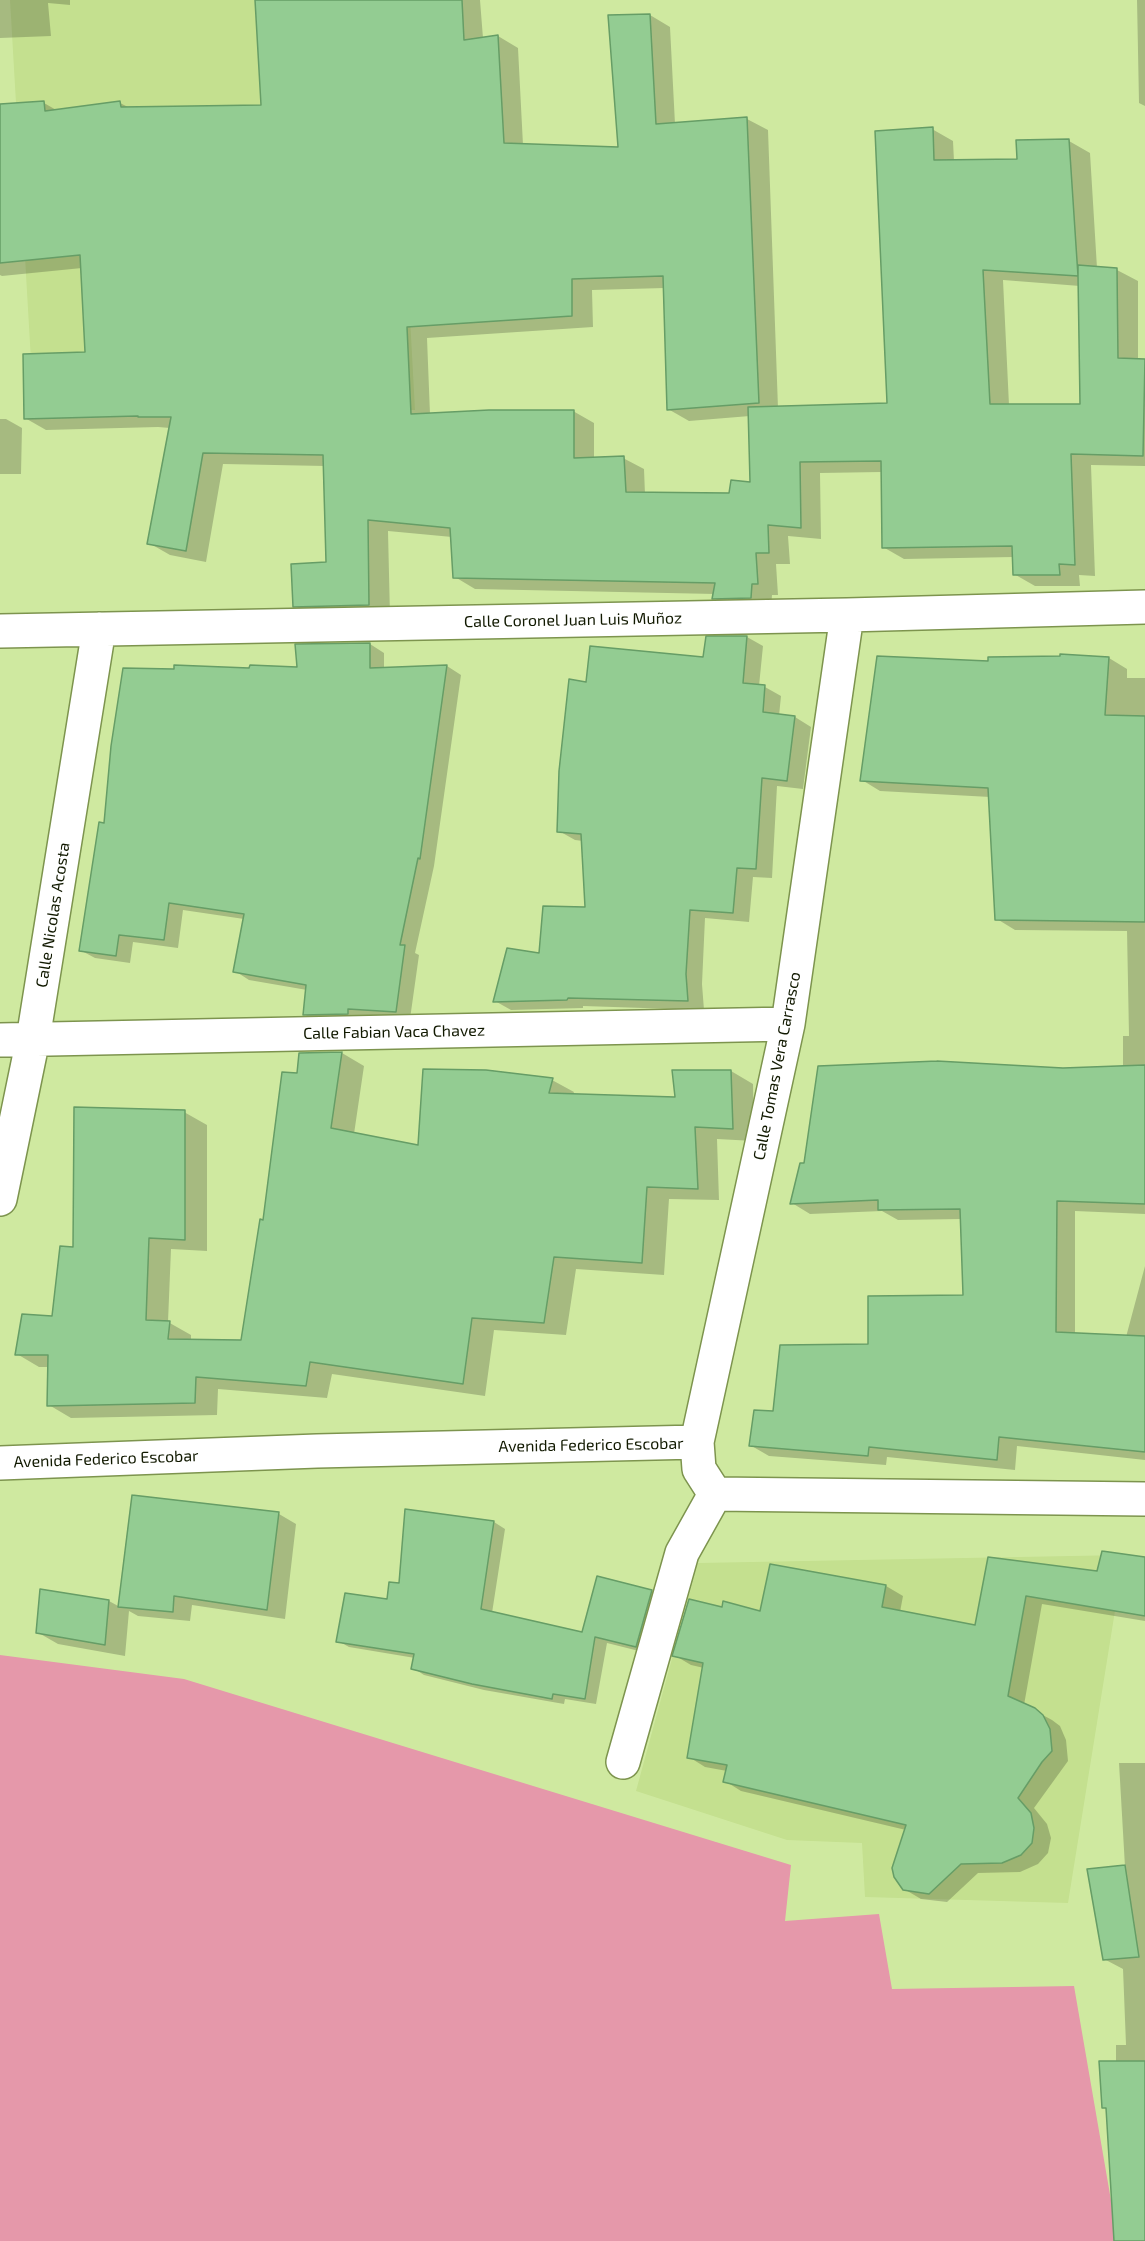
<!DOCTYPE html>
<meta charset="utf-8">
<style>
body{margin:0}
canvas{display:block;background:#cfe9a0}
</style>
<canvas width="1145" height="2241"></canvas>
<script>
const g = document.querySelector('canvas').getContext('2d');
g.lineJoin = 'round';
function fillPath(path, color) { g.fillStyle = color; g.fill(path, 'evenodd'); }
const poly = rows => new Path2D(rows.map(r => 'M' + r).join(''));
function strokePath(path, color, width, dash) { g.strokeStyle = color; g.lineWidth = width; g.lineCap = dash ? 'butt' : 'round'; g.setLineDash(dash || []); g.stroke(path); }
function label(font, color, halo, rows, align = 'center') {
  g.font = font + ' "Exo 2",sans-serif'; g.lineWidth = 6; g.setLineDash([]); g.textBaseline = 'middle'; g.strokeStyle = halo; g.fillStyle = color; for (const [text, x, y, turn = 0] of rows) {
    g.save(); g.translate(x, y); g.rotate((+turn || 0) * Math.PI / 180); g.textAlign = isNaN(turn) ? turn : align; if (halo) g.strokeText(text, 0, 0); g.fillText(text, 0, 0); g.restore();
  }
}
fillPath(poly([
 [10,0,393,0,415,410,34,412],
 [1124,1555,1068,1903,865,1897,862,1843,787,1840,636,1791,698,1563]
]), '#c4e08f');
fillPath(poly([
 [0,1655,184,1679,791,1865,785,1921,879,1914,892,1989,1074,1986,1118,2241,0,2241]
]), '#e598aa');
fillPath(poly([
 [0,0,70,0,70,5,48,3,51,36,0,38],
 [298,0,480,0,483,38,498,36,518,48,523,145,619,148,650,15,670,27,675,124,747,119,768,130,778,408,888,405,932,129,953,141,954,161,1018,161,1069,141,1090,153,1097,268,1117,270,1138,281,1138,360,1145,360,1145,466,1091,465,1095,576,1079,575,1080,586,1035,586,1014,574,1014,557,904,559,883,547,882,472,820,473,821,539,788,536,790,564,776,564,778,595,772,595,771,609,734,610,714,598,715,594,475,589,455,577,452,537,388,531,390,616,315,618,295,606,328,564,325,466,223,464,206,562,170,555,149,543,170,428,158,427,46,430,25,418,86,353,82,268,2,276,0,275,0,106,44,103,58,111,120,103,130,108,276,120],
 [1003,280,1080,286,1081,406,1009,405],
 [665,288,668,409,689,421,750,416,752,484,731,495,645,494,644,469,623,458,594,459,594,423,573,411,430,414,427,338,593,327,592,290],
 [1137,0,1145,0,1145,106,1139,103],
 [0,419,6,419,22,428,21,474,0,474],
 [747,637,763,646,759,686,765,687,781,696,779,716,795,717,811,727,803,789,777,786,772,878,753,877,749,922,705,918,702,984,704,1010,583,1006,583,1008,511,1010,495,1001,587,909,583,841,575,840,559,831,587,684,704,659],
 [370,644,384,653,384,669,447,666,461,675,434,866,415,953,419,955,410,1019,319,1023,304,1014,307,990,249,980,235,971,244,919,183,910,178,948,133,942,130,963,95,958,80,950,105,825,298,669],
 [1061,655,1109,658,1127,669,1127,678,1145,678,1145,1214,1075,1211,1075,1335,1126,1337,1145,1266,1145,1460,1017,1446,1015,1470,887,1457,886,1465,769,1456,750,1445,775,1413,870,1346,964,1297,962,1219,898,1220,882,1211,810,1214,792,1203,1063,1070,1123,1068,1123,1036,1129,1036,1127,931,1015,930,997,919,990,797,880,791,862,780,989,662,1061,658],
 [342,1053,364,1066,354,1134,419,1147,552,1080,574,1092,573,1095,676,1099,731,1071,753,1084,754,1141,717,1139,719,1200,669,1199,664,1275,576,1269,566,1335,494,1330,485,1396,332,1374,327,1398,218,1389,217,1415,71,1418,49,1405,50,1367,39,1367,17,1354,53,1317,75,1248,184,1112,207,1125,207,1251,171,1249,168,1322,191,1335,191,1341,242,1341,265,1222,298,1074],
 [134,1497,279,1514,296,1524,285,1619,192,1605,190,1621,138,1616,129,1611,125,1656,58,1644,37,1632,109,1601,120,1607],
 [406,1511,494,1522,505,1529,492,1613,583,1634,652,1591,663,1598,647,1653,607,1643,596,1704,565,1699,564,1704,484,1690,424,1675,413,1668,415,1658,349,1647,338,1641,388,1601,400,1585],
 [989,1559,1098,1573,1145,1560,1145,1621,1042,1604,1024,1705,1052,1720,1060,1726,1066,1740,1068,1761,1034,1808,1047,1824,1051,1838,1048,1853,1038,1864,1020,1872,978,1873,947,1902,921,1899,904,1889,906,1830,741,1791,725,1781,727,1771,705,1767,689,1757,704,1668,691,1665,674,1655,723,1609,761,1613,771,1565,886,1586,903,1596,900,1612,976,1627],
 [1119,1763,1145,1763,1145,2241,1123,2241,1108,2109,1104,2107,1116,2062,1116,2045,1126,2045,1123,1969,1104,1959,1125,1867]
]), '#0003');
const building = poly([
 [255,0,462,0,464,40,498,35,504,143,618,147,608,15,650,14,656,124,747,117,759,403,667,410,663,276,572,279,572,316,407,327,411,414,489,410,574,410,574,458,624,456,626,492,729,493,731,480,750,482,748,407,887,403,875,131,933,127,934,160,1017,159,1016,140,1069,139,1078,276,1078,265,1117,268,1118,358,1145,359,1143,456,1071,454,1075,565,1059,564,1060,575,1013,575,1012,546,882,548,881,461,800,462,801,528,768,525,769,553,756,553,758,584,752,584,751,598,712,599,715,583,453,578,450,528,368,520,369,605,293,607,291,564,326,562,323,455,203,453,186,551,147,544,171,417,138,417,138,416,24,419,23,354,85,352,80,255,0,263,0,104,44,101,45,111,120,101,121,107,261,105,255,0],
 [983,270,1078,276,1080,404,990,404,983,270],
 [706,636,747,636,743,683,765,685,763,712,795,716,787,781,762,778,756,869,737,868,733,913,690,910,686,974,688,1001,568,998,567,1000,493,1002,507,948,539,953,543,906,585,907,581,834,557,832,559,771,569,679,586,682,590,646,703,657,706,636],
 [370,643,370,668,447,665,420,859,418,858,400,945,405,945,396,1012,348,1009,348,1014,303,1015,306,985,233,972,244,914,169,903,164,940,119,935,116,956,79,951,99,822,104,823,111,746,123,668,174,669,174,665,249,668,250,665,297,667,295,644,370,643],
 [1060,654,1109,657,1105,715,1145,716,1145,922,995,920,988,788,860,781,877,656,988,661,988,657,1060,656,1060,654],
 [342,1052,331,1128,418,1145,423,1069,486,1070,553,1078,549,1093,675,1097,672,1070,731,1070,733,1129,695,1127,698,1189,647,1187,642,1263,554,1257,544,1323,472,1318,463,1384,310,1362,306,1386,196,1377,195,1403,47,1406,48,1355,15,1355,22,1314,52,1316,60,1246,73,1247,74,1107,185,1110,185,1240,149,1238,146,1320,170,1321,168,1339,241,1340,260,1219,263,1220,282,1072,297,1073,299,1053,342,1052],
 [937,1061,1063,1068,1145,1065,1145,1204,1057,1201,1056,1332,1145,1336,1145,1452,999,1437,997,1460,869,1447,868,1456,749,1446,754,1410,773,1411,780,1345,868,1344,868,1296,963,1295,960,1209,878,1210,878,1200,790,1204,800,1163,804,1163,818,1066,937,1061],
 [132,1495,279,1512,267,1610,174,1596,173,1612,118,1607,132,1495],
 [405,1509,494,1521,481,1609,582,1632,597,1576,652,1590,636,1647,595,1637,585,1699,553,1694,552,1699,472,1684,411,1669,414,1654,336,1642,345,1593,387,1599,389,1582,399,1583,405,1509],
 [1102,1551,1145,1557,1145,1616,1026,1596,1008,1696,1035,1708,1043,1715,1050,1729,1052,1751,1042,1762,1018,1798,1031,1813,1034,1828,1032,1843,1021,1855,1002,1863,961,1864,929,1894,903,1890,894,1877,892,1868,906,1825,723,1782,727,1765,687,1758,703,1663,672,1656,689,1599,722,1607,723,1601,760,1611,770,1564,886,1585,882,1607,975,1625,988,1557,1097,1571,1102,1551],
 [40,1589,109,1600,105,1645,36,1633,40,1589],
 [1125,1865,1139,1957,1103,1960,1087,1869,1125,1865],
 [1099,2061,1145,2061,1145,2241,1114,2241,1106,2108,1102,2108,1099,2061]
]);
fillPath(building, '#93cc92');
strokePath(building, '#669d66', 1.5);
const minor = poly([
 [0,631,847,615,1145,607],
 [0,1040,788,1024],
 [0,1199,33,1039,99,629],
 [697,1442,788,1024,847,615],
 [0,1463,317,1451,697,1442,699,1469,715,1494,1145,1499],
 [623,1762,682,1553,715,1494]
]);
strokePath(minor, '#7d944e', 36);
strokePath(minor, '#fff', 33);
label('16px', '#111900', '#fff', [
 ["Calle Coronel Juan Luis Muñoz",573,620,-1],
 ["Calle Nicolas Acosta",53,915,-81],
 ["Calle Fabian Vaca Chavez",394,1032,-1],
 ["Calle Tomas Vera Carrasco",777,1066,-79],
 ["Avenida Federico Escobar",591,1445,-1],
 ["Avenida Federico Escobar",106,1459,-2]
]);
</script>
